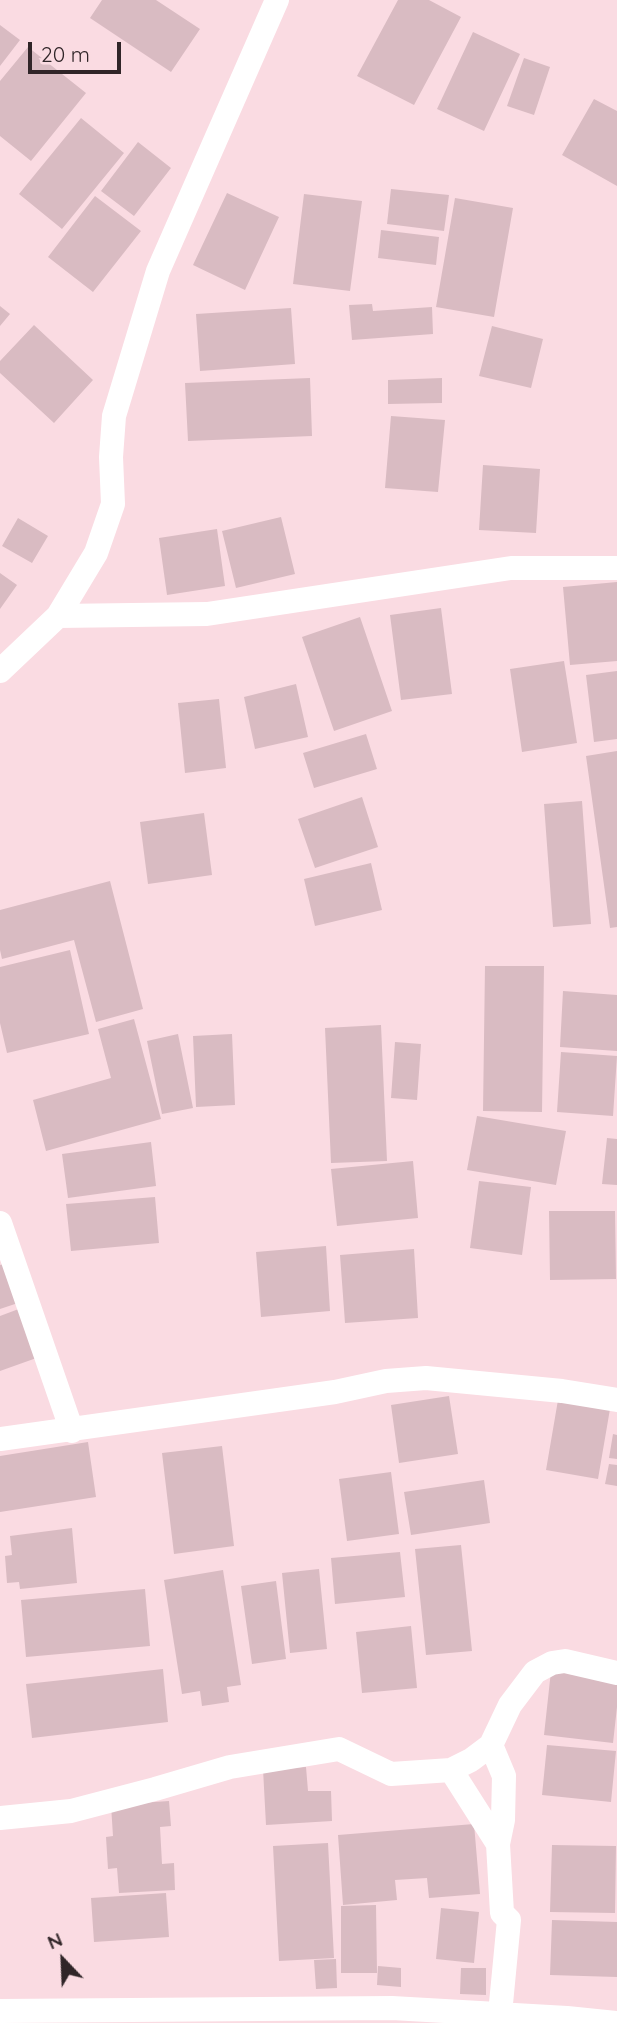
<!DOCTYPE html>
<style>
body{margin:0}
#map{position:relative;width:617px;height:2023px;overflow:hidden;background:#fadbe2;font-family:Quicksand,sans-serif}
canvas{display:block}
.north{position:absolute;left:28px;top:1925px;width:70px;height:70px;-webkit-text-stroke:5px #fadbe2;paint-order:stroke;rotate:337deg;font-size:19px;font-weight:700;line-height:28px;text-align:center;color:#302528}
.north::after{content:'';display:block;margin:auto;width:24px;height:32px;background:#302528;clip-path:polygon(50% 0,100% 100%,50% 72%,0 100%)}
.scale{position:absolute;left:28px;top:42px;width:93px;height:32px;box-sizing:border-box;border:4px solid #302528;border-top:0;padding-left:9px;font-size:21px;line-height:24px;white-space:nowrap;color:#302528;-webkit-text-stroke:5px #fadbe2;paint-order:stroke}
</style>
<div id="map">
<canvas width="617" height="2023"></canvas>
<div class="north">N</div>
<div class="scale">20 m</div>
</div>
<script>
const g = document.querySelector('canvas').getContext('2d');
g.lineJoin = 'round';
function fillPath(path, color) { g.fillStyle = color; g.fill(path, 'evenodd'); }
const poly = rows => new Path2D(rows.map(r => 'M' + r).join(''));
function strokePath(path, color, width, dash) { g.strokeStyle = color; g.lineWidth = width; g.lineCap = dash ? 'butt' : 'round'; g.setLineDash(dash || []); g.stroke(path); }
fillPath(poly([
 [102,0,156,0,200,29,171,72,90,18],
 [398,0,429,0,461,17,414,105,357,76],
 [0,25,20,40,0,66],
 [473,32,520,54,484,131,437,109],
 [28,47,86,93,31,161,0,136,0,81],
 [524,58,550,67,534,115,507,106],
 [594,99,617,111,617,186,562,155],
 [81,118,124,153,62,229,19,194],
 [138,142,171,168,134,216,101,191],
 [391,189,449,195,444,231,387,224],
 [227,193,279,217,245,290,193,265],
 [304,194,362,201,350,291,293,284],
 [95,196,141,231,93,292,48,257],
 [455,198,513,208,494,317,436,307],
 [381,230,439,237,436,265,378,258],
 [372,304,373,311,432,307,433,334,352,340,349,305],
 [0,306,10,314,0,326],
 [291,308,295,364,200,371,196,314],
 [34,325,93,380,54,423,0,373,0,361],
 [492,326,543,339,531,388,479,376],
 [310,378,312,436,188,441,185,383],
 [442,378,442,403,388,404,388,380],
 [391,416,445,420,438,492,385,488],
 [483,465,540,469,536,533,479,530],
 [281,517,295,574,236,588,222,531],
 [18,518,48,536,32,563,2,546],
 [217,529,225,586,167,595,159,538],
 [0,573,17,585,0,609],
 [617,582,617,661,570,665,563,587],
 [441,608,452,694,401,700,390,615],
 [360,617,392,711,334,731,302,637],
 [564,661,577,743,522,752,510,669],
 [617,671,617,739,594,742,586,675],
 [296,684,308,737,255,749,244,697],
 [219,699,226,768,185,773,178,703],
 [366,734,377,769,314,788,303,753],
 [617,751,617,927,610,928,586,756],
 [362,797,378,847,315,868,298,819],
 [582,801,591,924,553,927,544,804],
 [204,813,212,875,148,884,140,822],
 [371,863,382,910,315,926,304,879],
 [110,881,143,1009,96,1022,74,940,2,959,0,950,0,910],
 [70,950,89,1034,7,1053,0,1023,0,967],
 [485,966,544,966,542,1112,483,1111],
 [563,991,617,995,617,1051,560,1047],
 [134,1019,161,1119,46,1151,33,1100,111,1078,98,1029],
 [381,1025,387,1161,331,1163,325,1028],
 [178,1034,193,1108,162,1114,147,1041],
 [232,1034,235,1105,196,1107,193,1036],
 [395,1042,421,1044,417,1100,391,1098],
 [561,1052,617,1056,613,1116,557,1112],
 [477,1116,566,1131,556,1185,467,1170],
 [607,1138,617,1139,617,1185,602,1184],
 [151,1142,156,1186,68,1198,62,1154],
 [413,1161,418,1218,337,1226,331,1169],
 [479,1181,531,1187,522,1255,470,1248],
 [155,1197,159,1243,71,1251,66,1204],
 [549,1211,615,1211,616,1279,550,1280],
 [326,1246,330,1311,261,1317,256,1252],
 [414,1249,418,1318,345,1323,340,1255],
 [7,1263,18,1303,0,1309,0,1265],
 [24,1307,42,1356,0,1371,0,1316],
 [449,1396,458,1454,399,1463,391,1405],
 [558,1400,610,1409,598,1479,546,1470],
 [613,1434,617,1435,617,1459,609,1458],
 [88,1442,96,1497,0,1512,0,1456],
 [222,1446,234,1546,174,1554,162,1453],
 [609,1464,617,1465,617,1486,605,1484],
 [391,1472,399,1534,347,1541,339,1479],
 [484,1480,490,1523,411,1535,404,1492],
 [72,1528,77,1583,20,1589,19,1582,7,1583,5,1556,12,1555,10,1536],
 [461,1545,472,1651,426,1655,415,1549],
 [400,1552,405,1597,335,1604,331,1558],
 [319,1569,327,1649,290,1653,282,1573],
 [223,1570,241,1685,227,1687,229,1702,202,1706,200,1691,182,1694,164,1580],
 [276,1581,286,1659,252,1664,241,1586],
 [145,1589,150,1646,26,1657,21,1600],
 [411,1626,417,1688,362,1693,356,1632],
 [163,1669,168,1722,32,1738,26,1684],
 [551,1671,617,1678,617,1707,613,1743,544,1735],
 [547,1745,616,1751,611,1802,542,1795],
 [306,1767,308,1791,331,1791,332,1821,266,1825,263,1769],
 [169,1801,171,1826,160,1827,162,1864,174,1863,175,1890,119,1893,117,1868,108,1869,106,1837,113,1836,111,1805],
 [474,1824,480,1894,429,1898,427,1878,395,1880,397,1900,343,1905,338,1835],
 [328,1843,334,1958,279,1961,273,1846],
 [552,1845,616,1846,615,1913,550,1912],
 [166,1893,169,1937,94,1942,91,1898],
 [376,1905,377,1973,341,1973,341,1906],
 [441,1908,479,1912,474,1963,436,1959],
 [552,1920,617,1922,617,1977,550,1975],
 [336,1959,337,1988,316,1989,314,1960],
 [378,1966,401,1968,401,1987,377,1985],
 [461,1968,486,1968,486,1995,460,1994]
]), '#d9bbc2');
strokePath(poly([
 [58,616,207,614,511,568,617,568],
 [0,671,58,616,96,553,113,504,111,457,114,416,158,271,277,0],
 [0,1223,72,1431],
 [0,1439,335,1392,386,1381,426,1378,562,1391,617,1400],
 [491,1745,504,1776,503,1820,498,1844,502,1913,509,1920,500,2014],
 [451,1770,498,1844],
 [0,1818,71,1811,155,1789,230,1767,339,1749,391,1774,451,1770,471,1760,491,1745,510,1705,535,1672,552,1663,565,1661,617,1673],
 [0,2011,392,2008,567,2018,617,2023]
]), '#fff', 24);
</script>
